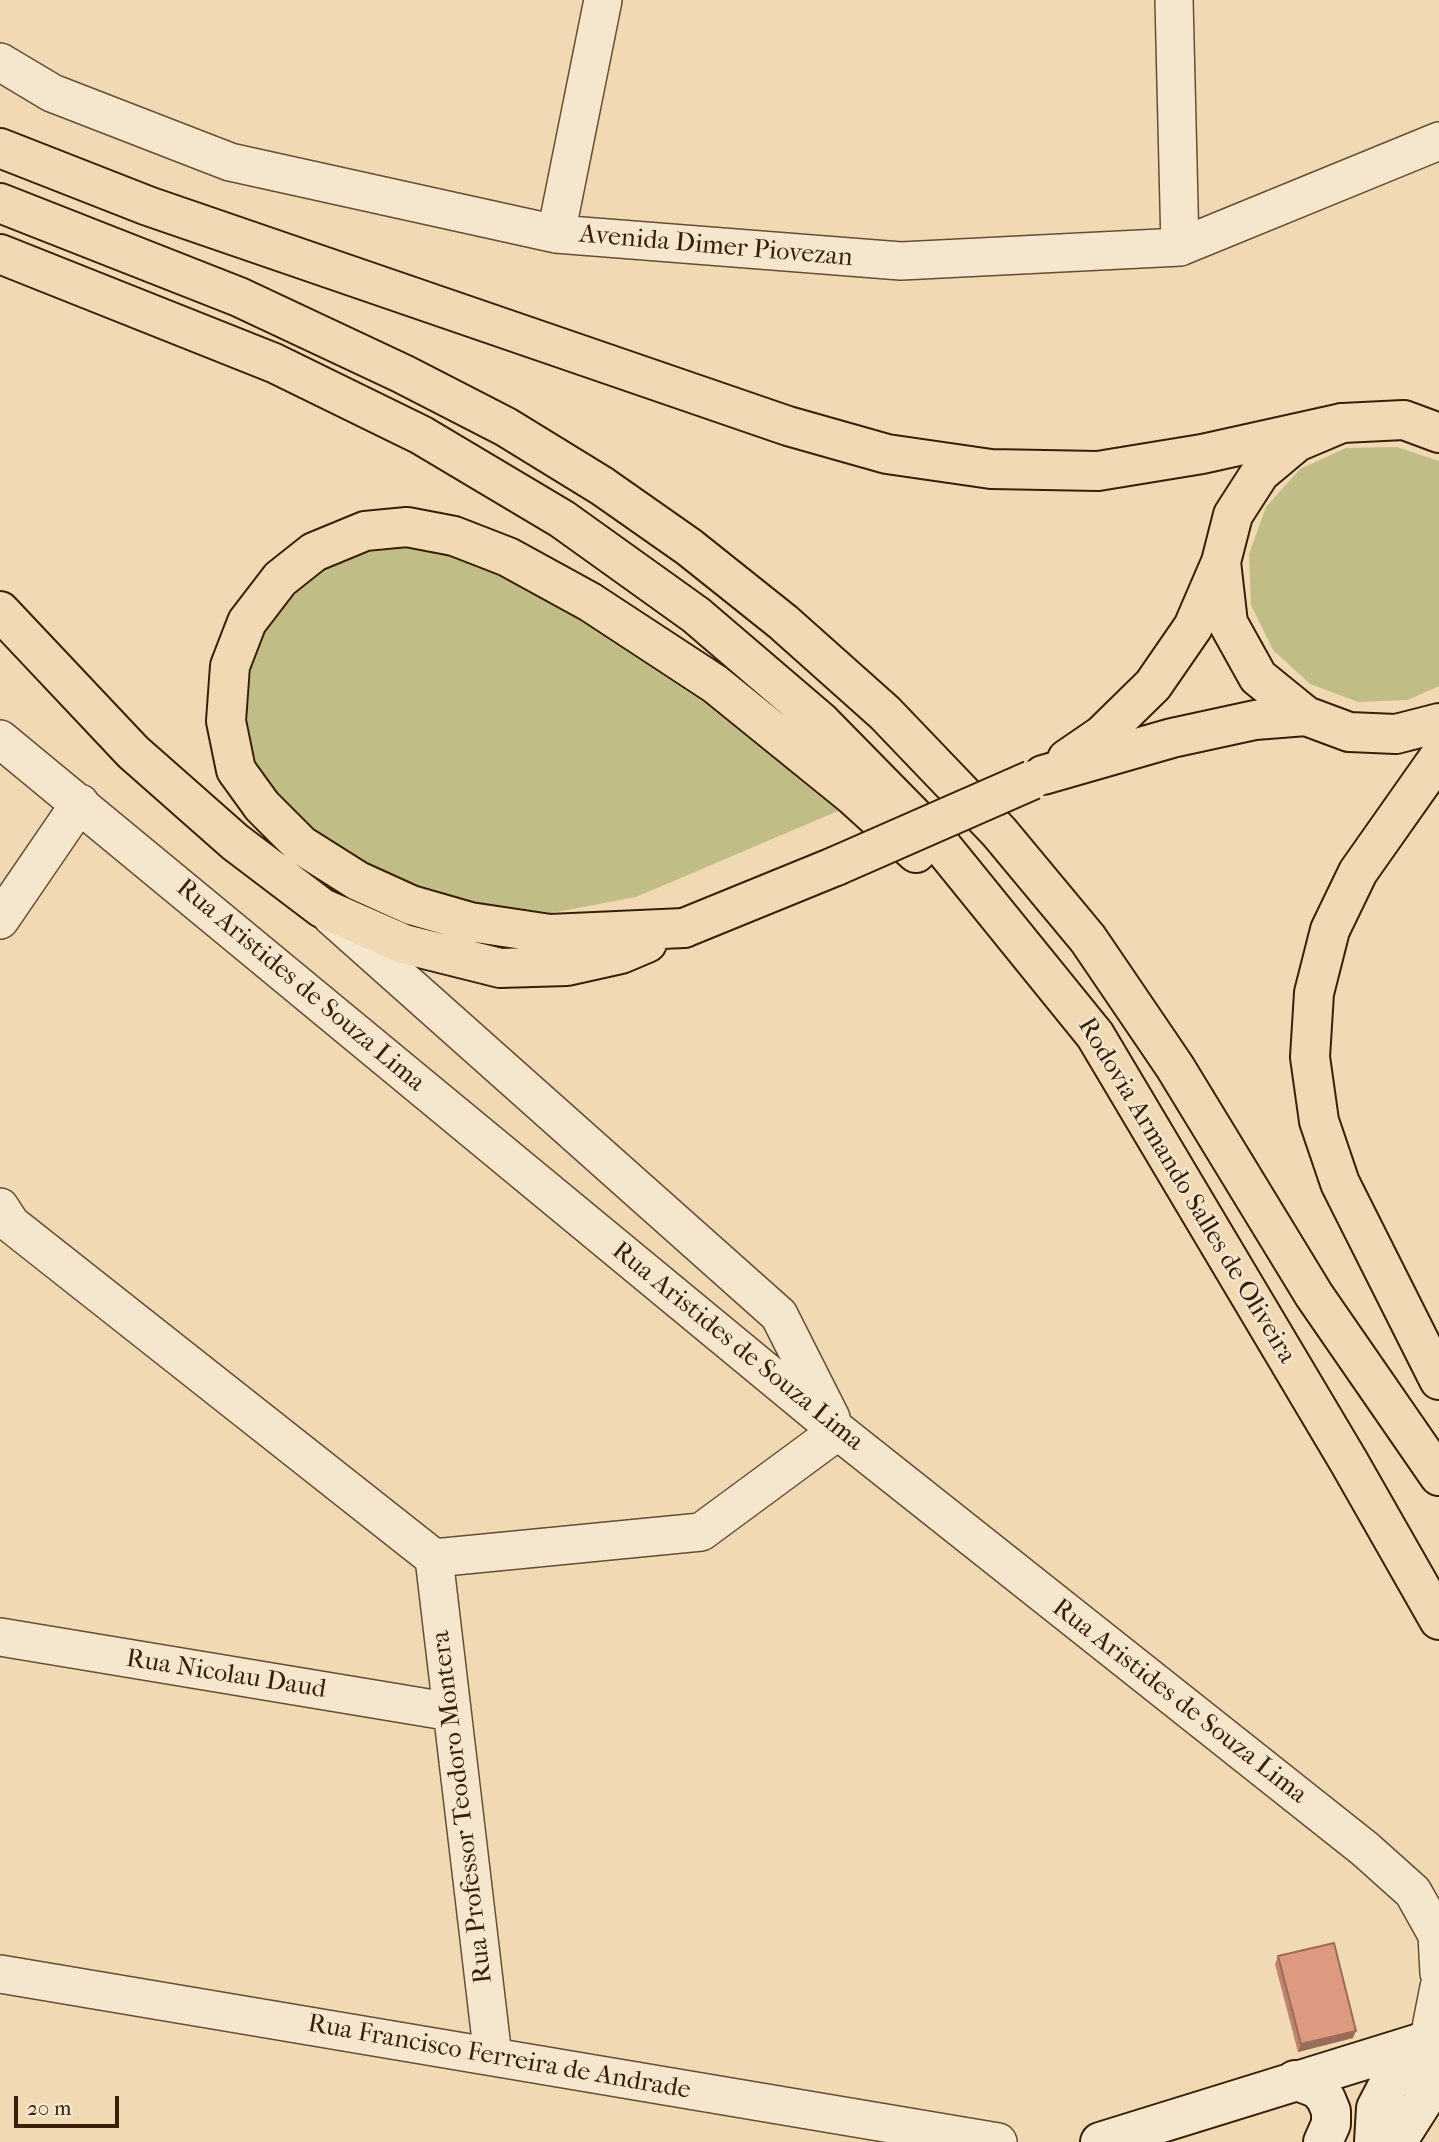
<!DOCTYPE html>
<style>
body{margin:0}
#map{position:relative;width:1439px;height:2142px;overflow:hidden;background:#f0d9b3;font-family:"IM FELL French Canon",serif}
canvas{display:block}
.scale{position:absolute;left:14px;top:2096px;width:105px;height:32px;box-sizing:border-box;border:4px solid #371f08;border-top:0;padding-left:9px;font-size:21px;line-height:24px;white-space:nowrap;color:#371f08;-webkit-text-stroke:5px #f5e6ce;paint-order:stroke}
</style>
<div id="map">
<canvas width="1439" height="2142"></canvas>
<div class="scale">20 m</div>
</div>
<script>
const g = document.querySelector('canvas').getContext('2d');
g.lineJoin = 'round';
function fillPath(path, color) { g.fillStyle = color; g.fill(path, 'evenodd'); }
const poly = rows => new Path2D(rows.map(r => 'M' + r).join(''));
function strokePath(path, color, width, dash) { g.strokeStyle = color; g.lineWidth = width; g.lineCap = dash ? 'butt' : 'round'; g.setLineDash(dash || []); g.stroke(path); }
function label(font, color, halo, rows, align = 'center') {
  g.font = font + ' "IM FELL French Canon",serif'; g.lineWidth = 5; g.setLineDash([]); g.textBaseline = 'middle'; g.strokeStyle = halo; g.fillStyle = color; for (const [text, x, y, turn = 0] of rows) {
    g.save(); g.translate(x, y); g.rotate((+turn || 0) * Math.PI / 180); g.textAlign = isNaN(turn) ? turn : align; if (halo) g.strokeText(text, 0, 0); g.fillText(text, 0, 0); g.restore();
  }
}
fillPath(poly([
 [1397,447,1439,461,1439,686,1408,700,1358,702,1310,684,1273,650,1251,605,1249,554,1266,507,1300,469,1346,448],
 [406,548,449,556,499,576,579,620,702,701,838,811,636,897,551,913,475,902,418,885,368,863,313,828,278,793,256,762,247,719,251,670,265,632,295,594,325,570,370,552]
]), '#c1bd87');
const street = poly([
 [1174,0,1180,247],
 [0,62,52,93,230,162,556,234,901,261,1180,247,1439,141],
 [556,234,603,0],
 [0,739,838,1431,1365,1849,1413,1892,1437,1935,1439,1973],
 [331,916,779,1315,831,1418],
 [0,920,80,803],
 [0,1207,11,1224,434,1558,701,1532,838,1431],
 [434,1558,493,2057],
 [0,1637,452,1712],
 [0,1974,998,2142],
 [1429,2038,1439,1987]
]);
const secondary = poly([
 [1295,2080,1318,2089,1326,2099,1331,2111,1331,2124,1323,2142],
 [1100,2142,1439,2037],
 [1374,2142,1376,2108,1388,2085,1405,2061,1428,2040],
 [1397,2142,1439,2076]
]);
const primary = poly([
 [1306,716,1258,677,1228,623,1221,562,1233,515,1260,473,1297,442,1342,423,1404,420,1439,433],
 [1067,759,1102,735,1153,685,1193,627,1221,562],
 [1043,775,1172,738,1255,720,1306,716,1349,732,1396,734,1439,723],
 [684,928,836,866]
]);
const highway = poly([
 [0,148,148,206,788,426,887,454,991,469,1098,471,1202,454,1342,423],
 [0,203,239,297,403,374,506,427,602,486,689,547,783,622,885,713,999,832,1088,939,1175,1067,1314,1295,1439,1476],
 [0,254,274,363,421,435,562,519,696,615,821,722,936,839,1095,1035,1349,1462,1439,1620],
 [0,611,133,752,235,842,322,908,404,944,500,968,567,966,621,954,647,943],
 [1439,757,1358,872,1330,930,1314,993,1310,1057,1319,1121,1340,1183,1439,1380],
 [684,928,550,934,470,922,411,905,358,881,301,845,262,806,236,770,226,721,230,666,247,622,280,579,314,552,365,531,407,527,454,536,508,557,590,602,715,684,852,795,916,853]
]);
strokePath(street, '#654e33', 40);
strokePath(secondary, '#371f08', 42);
strokePath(primary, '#371f08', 42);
strokePath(highway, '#371f08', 42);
strokePath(street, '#f5e6ce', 37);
strokePath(secondary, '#f5e6ce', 38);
strokePath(primary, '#f0d9b3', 38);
strokePath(highway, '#f0d9b3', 38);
const primaryBridge = poly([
 [836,866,1032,780]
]);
strokePath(primaryBridge, '#371f08', 42, []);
strokePath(primaryBridge, '#f0d9b3', 38);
fillPath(poly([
 [1278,1956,1353,2038,1298,2052,1275,1964]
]), '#bf846e');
fillPath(poly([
 [1356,2031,1353,2038,1298,2052,1301,2044]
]), '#9b6c5a');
const building = poly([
 [1334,1943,1356,2031,1301,2044,1278,1956,1334,1943]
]);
fillPath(building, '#de9a80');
strokePath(building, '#9b6c5a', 2);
label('26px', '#371f08', '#f5e6ce', [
 ["Avenida Dimer Piovezan",716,247,5],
 ["Rua Aristides de Souza Lima",300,986,40],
 ["Rodovia Armando Salles de Oliveira",1186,1191,59],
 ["Rua Aristides de Souza Lima",737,1347,39],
 ["Rua Nicolau Daud",226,1675,9],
 ["Rua Aristides de Souza Lima",1179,1702,38],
 ["Rua Professor Teodoro Montera",463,1807,-97],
 ["Rua Francisco Ferreira de Andrade",499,2058,10]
]);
</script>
